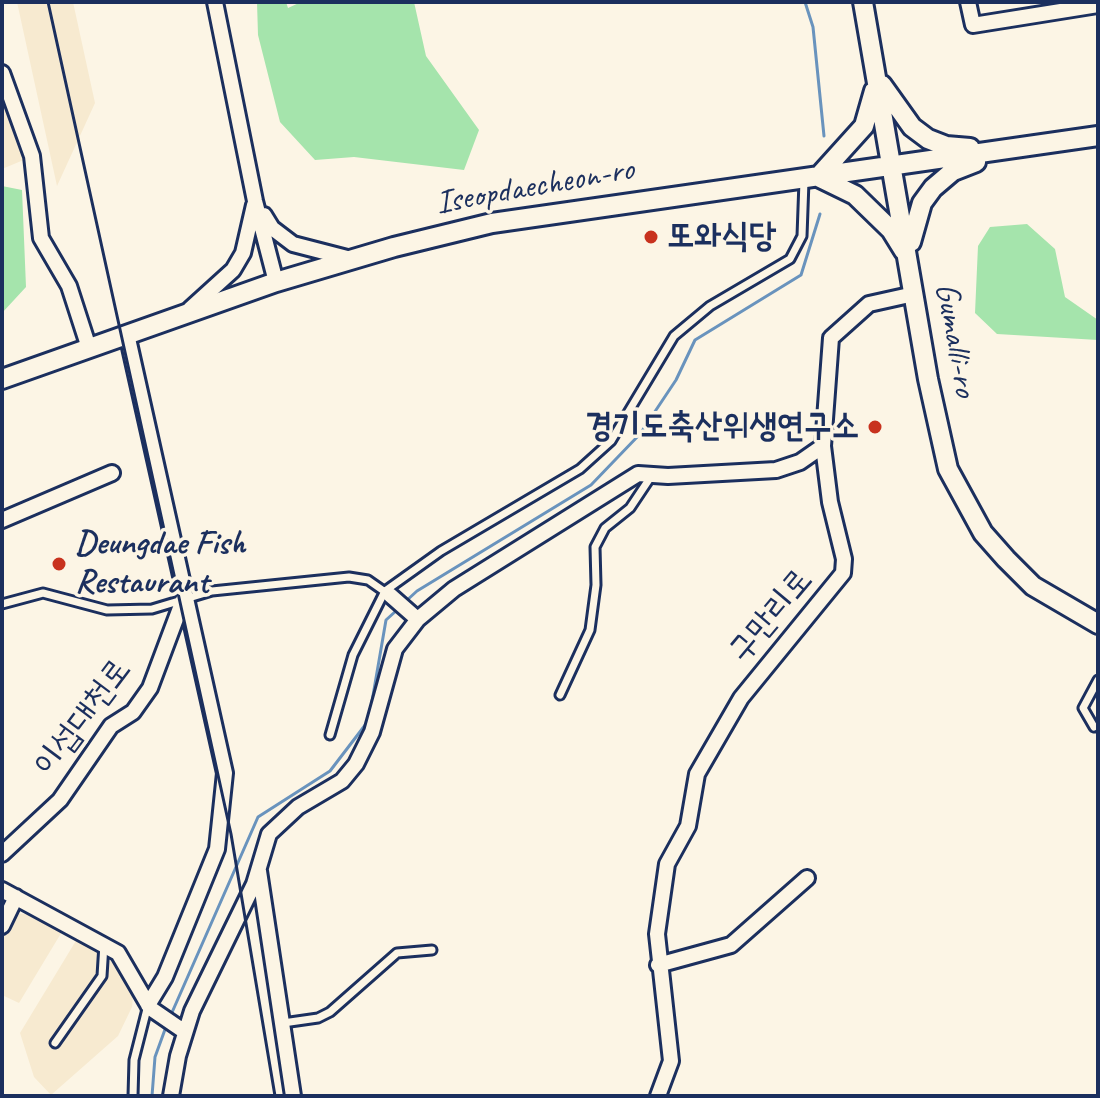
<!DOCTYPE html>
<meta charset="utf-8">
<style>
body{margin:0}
#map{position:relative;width:1100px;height:1098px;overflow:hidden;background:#fcf5e5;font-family:Caveat,sans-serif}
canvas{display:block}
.frame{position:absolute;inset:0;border:4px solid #1b2f5e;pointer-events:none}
</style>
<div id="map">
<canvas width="1100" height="1098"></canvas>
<div class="frame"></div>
</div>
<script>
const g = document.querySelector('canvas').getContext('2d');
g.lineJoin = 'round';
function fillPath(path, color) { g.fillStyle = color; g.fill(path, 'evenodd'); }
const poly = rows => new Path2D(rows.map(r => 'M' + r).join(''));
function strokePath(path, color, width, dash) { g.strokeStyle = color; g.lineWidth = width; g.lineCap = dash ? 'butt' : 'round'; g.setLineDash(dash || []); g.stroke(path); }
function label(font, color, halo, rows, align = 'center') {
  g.font = font + ' Caveat,"Poor Story",sans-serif'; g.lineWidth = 7; g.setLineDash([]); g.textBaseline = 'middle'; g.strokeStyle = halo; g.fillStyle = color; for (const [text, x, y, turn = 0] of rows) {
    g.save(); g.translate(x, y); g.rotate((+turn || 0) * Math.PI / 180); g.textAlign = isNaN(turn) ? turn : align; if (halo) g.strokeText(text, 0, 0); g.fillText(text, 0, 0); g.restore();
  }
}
fillPath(poly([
 [17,2,73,2,95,103,57,186],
 [2,86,27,143,26,159,2,169],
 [12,913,38,915,63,930,19,1003,2,995,4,933],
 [77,939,116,965,133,996,132,1007,118,1036,51,1095,34,1077,20,1033]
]), '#f7ead0');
fillPath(poly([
 [257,2,286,2,288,8,301,2,414,2,426,56,479,130,464,170,354,157,315,160,280,122,258,35],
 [2,186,22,190,26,287,2,313],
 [1027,224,1055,249,1065,297,1098,320,1098,340,997,334,975,313,978,246,990,227]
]), '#a5e4ac');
strokePath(poly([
 [805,2,813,27,824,136],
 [405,602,417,591,591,485,640,434,676,380,695,340,801,275,820,214],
 [370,713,386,620,397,610],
 [170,1017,258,817,330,771,369,720],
 [152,1096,155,1057,167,1024]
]), '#6993bd', 3);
const lane = poly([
 [2,604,43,593,107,610,152,609,212,591,349,577,368,580,388,594],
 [560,695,590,630,596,585,595,547,605,528,630,508,652,475],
 [1094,727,1083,708,1098,680],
 [330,735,353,655,385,591,441,551,580,469,611,441,674,336,710,306,790,259,802,236,804,181],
 [283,1023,318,1018,330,1012,397,953,432,950],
 [55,1043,102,976,104,944],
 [133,1096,134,1060,148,1005]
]);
const street = poly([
 [215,2,255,201,276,282],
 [968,2,973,25,1098,5],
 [2,73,32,156,41,238,69,286,89,348],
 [264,215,272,228,293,244,351,259],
 [190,309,233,270,243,253,254,205],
 [127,334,225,773,217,849,165,977,148,1005],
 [2,520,112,473],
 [390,595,415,617],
 [2,854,60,800,111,726,133,712,150,688,183,600],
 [259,871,293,1096],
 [2,890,118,953,150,1008,185,1032],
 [2,926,16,897],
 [658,965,731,945,807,878],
 [171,1096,178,1056,192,1011,254,884,269,834,298,807,342,781,356,764,372,732,395,649,418,619,454,589,638,474,668,476,776,470,800,462,823,446],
 [658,1096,671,1061,657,934,667,864,688,826,697,774,741,698,843,573,844,559,830,502,823,446,831,338,869,304,914,294]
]);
const secondary = poly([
 [863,2,928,379,948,469,983,533,1006,559,1033,586,1098,624],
 [882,85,912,127,928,139,946,146,970,148],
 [874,91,864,126,818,177,855,195,891,230,904,251],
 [911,242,922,203,933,188,953,171,976,162],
 [2,379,276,282,394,247,492,223,1098,136]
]);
strokePath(lane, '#1b2f5e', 13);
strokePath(street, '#1b2f5e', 20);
strokePath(secondary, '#1b2f5e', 24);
strokePath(lane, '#fcf5e5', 7);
strokePath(street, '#fcf5e5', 14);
strokePath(secondary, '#fcf5e5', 18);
strokePath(poly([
 [48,2,231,834,275,1096]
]), '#1b2f5e', 3);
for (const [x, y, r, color] of [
 [651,237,8,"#c8321e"],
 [875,427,8,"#c8321e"],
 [59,564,8,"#c8321e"]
]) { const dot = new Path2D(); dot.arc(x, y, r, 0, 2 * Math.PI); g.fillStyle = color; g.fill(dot); strokePath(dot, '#fcf5e5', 3); }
label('34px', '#1b2f5e', '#fcf5e5', [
 ["Iseopdaecheon-ro",535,187,-10],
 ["Gumalli-ro",955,340,80],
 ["구만리로",771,616,-50],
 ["이섭대천로",83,718,-53]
]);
label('bold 34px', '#1b2f5e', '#fcf5e5', [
 ["또와식당",667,237],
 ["경기도축산위생연구소",859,427,"right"],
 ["Deungdae Fish",75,544],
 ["Restaurant",75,583]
], 'left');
</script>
